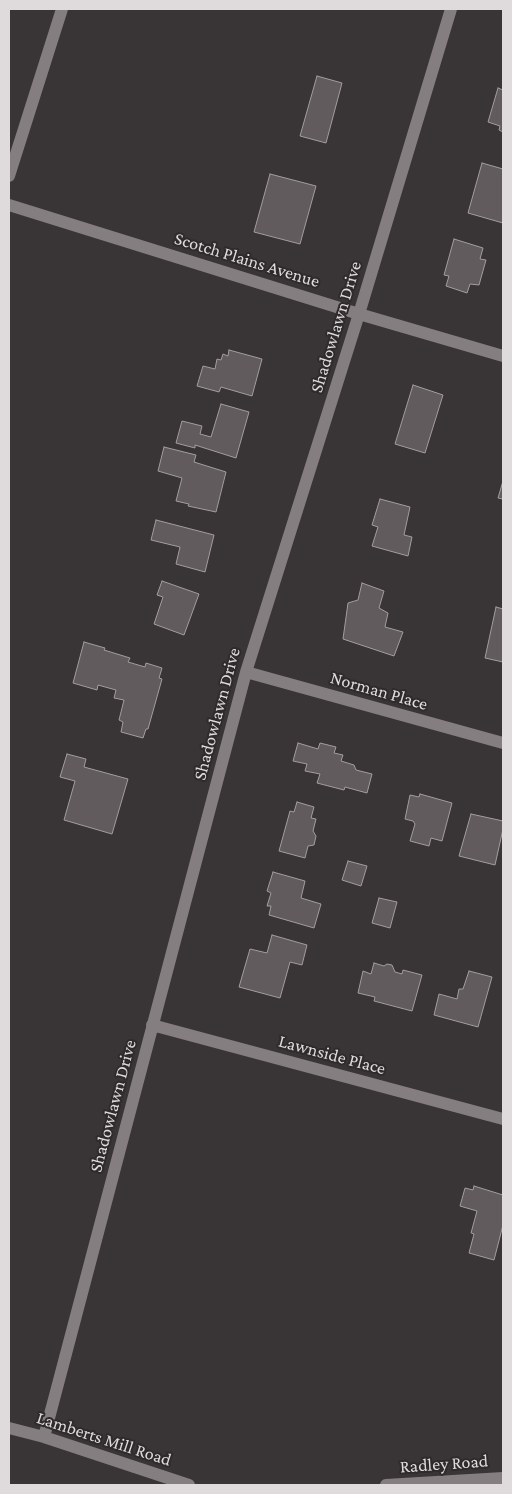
<!DOCTYPE html>
<style>
body{margin:0}
#map{position:relative;width:512px;height:1494px;overflow:hidden;background:#393435;font-family:"Crimson Pro",serif}
canvas{display:block}
.frame{position:absolute;inset:0;border:10px solid #dfdbdc;pointer-events:none}
</style>
<div id="map">
<canvas width="512" height="1494"></canvas>
<div class="frame"></div>
</div>
<script>
const g = document.querySelector('canvas').getContext('2d');
g.lineJoin = 'round';
function fillPath(path, color) { g.fillStyle = color; g.fill(path, 'evenodd'); }
const poly = rows => new Path2D(rows.map(r => 'M' + r).join(''));
function strokePath(path, color, width, dash) { g.strokeStyle = color; g.lineWidth = width; g.lineCap = dash ? 'butt' : 'round'; g.setLineDash(dash || []); g.stroke(path); }
function label(font, color, halo, rows, align = 'center') {
  g.font = font + ' "Crimson Pro",serif'; g.lineWidth = 4; g.setLineDash([]); g.textBaseline = 'middle'; g.strokeStyle = halo; g.fillStyle = color; for (const [text, x, y, turn = 0] of rows) {
    g.save(); g.translate(x, y); g.rotate((+turn || 0) * Math.PI / 180); g.textAlign = isNaN(turn) ? turn : align; if (halo) g.strokeText(text, 0, 0); g.fillText(text, 0, 0); g.restore();
  }
}
const building = poly([
 [317,76,342,83,326,143,300,136,317,76],
 [498,88,503,90,503,132,499,130,500,126,488,122,498,88],
 [482,163,503,169,503,223,468,213,482,163],
 [270,174,316,186,300,244,254,232,270,174],
 [454,239,483,248,480,259,486,260,479,285,470,284,467,293,446,286,449,276,444,275,454,239],
 [229,350,262,359,252,396,221,387,219,392,197,386,203,366,215,369,217,359,221,360,223,354,228,356,229,350],
 [413,385,443,395,425,453,395,444,413,385],
 [221,404,249,412,236,458,195,445,195,448,176,443,182,421,202,426,200,434,211,437,221,404],
 [164,447,196,455,194,462,226,472,216,512,188,506,189,504,176,501,182,478,158,471,164,447],
 [503,481,503,499,498,498,503,481],
 [380,499,410,507,404,535,412,537,408,556,372,546,378,527,372,525,380,499],
 [156,520,214,535,205,572,176,564,180,547,151,540,156,520],
 [162,581,199,594,184,635,154,624,163,597,157,595,162,581],
 [362,583,384,591,379,608,388,613,385,627,403,632,394,656,343,639,348,603,358,600,362,583],
 [496,607,503,609,503,662,485,658,496,607],
 [84,642,105,648,104,650,130,658,128,662,145,667,146,663,162,668,159,678,162,679,148,729,146,729,143,738,121,732,123,722,119,720,124,700,114,698,116,690,98,685,97,690,73,683,84,642],
 [298,743,318,749,320,743,336,747,334,753,343,755,341,761,354,765,356,770,372,774,367,793,345,787,344,790,317,783,320,774,305,771,307,764,293,761,298,743],
 [67,754,86,759,84,767,128,779,112,834,64,820,75,781,60,777,67,754],
 [420,794,452,803,442,841,431,838,429,846,410,841,415,824,413,821,405,819,410,795,419,797,420,794],
 [297,802,314,807,311,818,316,819,313,831,316,836,314,845,308,846,305,858,279,851,290,811,294,812,297,802],
 [471,814,503,821,503,829,495,865,459,856,471,814],
 [348,861,367,866,361,886,342,880,348,861],
 [273,872,305,881,301,898,321,904,314,928,269,915,271,906,267,906,271,893,267,891,273,872],
 [379,898,397,902,390,928,372,923,379,898],
 [272,935,307,945,302,965,290,962,280,998,239,987,250,949,267,953,272,935],
 [374,963,384,966,387,964,392,965,395,972,402,974,403,970,422,975,412,1011,374,1001,375,997,358,993,363,971,371,974,374,963],
 [469,971,492,977,478,1027,434,1015,439,994,457,999,459,989,463,989,469,971],
 [474,1186,503,1195,503,1225,494,1260,469,1253,474,1234,471,1233,477,1211,460,1206,465,1188,473,1190,474,1186]
]);
fillPath(building, '#625b5d');
strokePath(building, '#a49d9f', 1);
strokePath(poly([
 [9,176,62,9],
 [9,205,359,314,503,356],
 [246,672,503,743],
 [152,1025,503,1119],
 [9,1428,44,1437,189,1485],
 [44,1437,246,672,359,314,451,9],
 [386,1485,503,1478]
]), '#857e80', 12);
label('18px', '#dfdbdc', '#2f2a2b', [
 ["Scotch Plains Avenue",247,260,17],
 ["Shadowlawn Drive",336,327,-73],
 ["Norman Place",379,691,16],
 ["Shadowlawn Drive",217,714,-75],
 ["Lawnside Place",332,1055,15],
 ["Shadowlawn Drive",113,1106,-75],
 ["Lamberts Mill Road",104,1439,18],
 ["Radley Road",444,1464,-4]
]);
</script>
